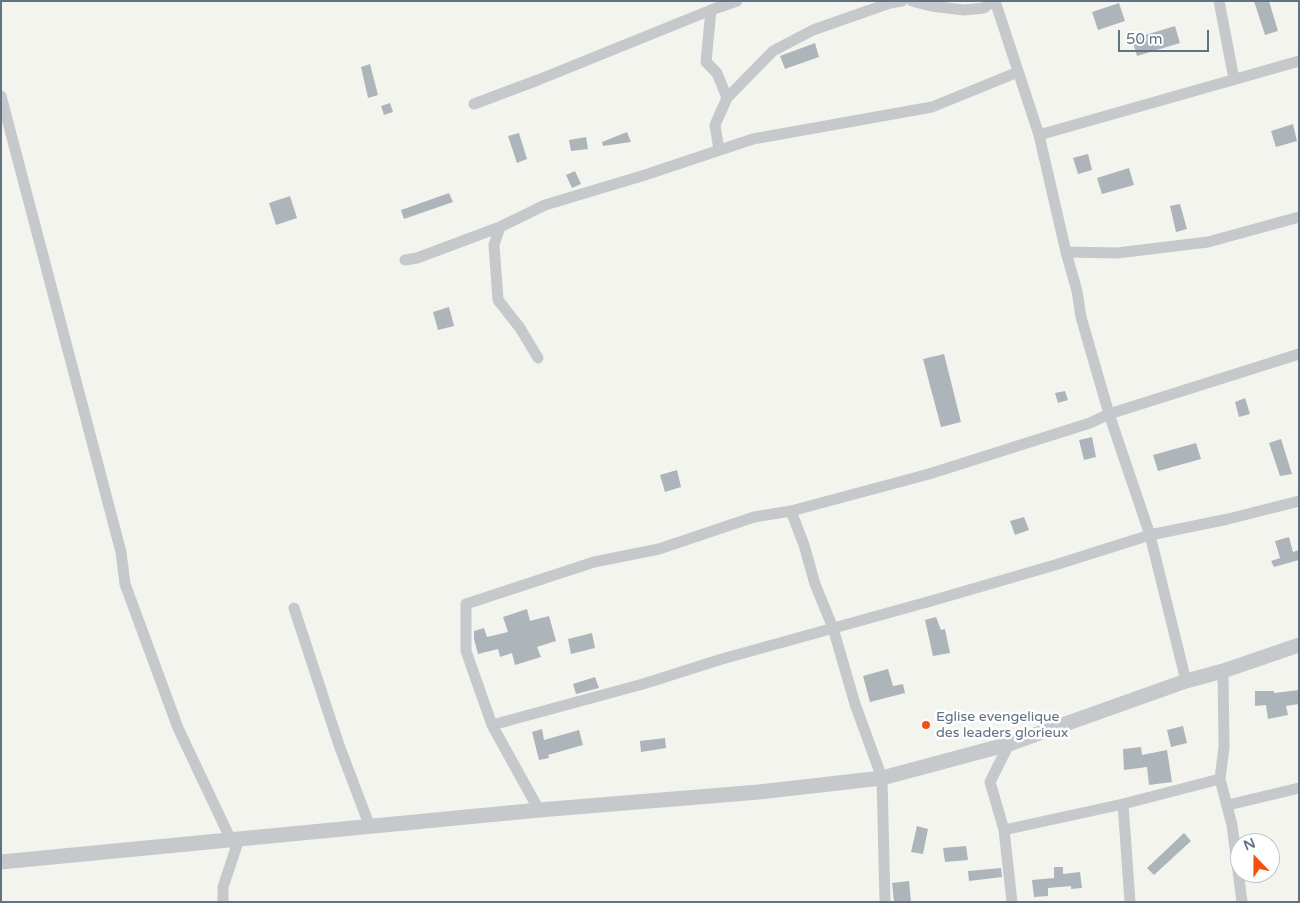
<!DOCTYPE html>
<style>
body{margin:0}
#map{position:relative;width:1300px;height:903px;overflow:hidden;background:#f4f4ef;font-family:"Varela Round",sans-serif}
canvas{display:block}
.frame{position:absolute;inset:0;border:2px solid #607284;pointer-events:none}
.north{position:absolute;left:1230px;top:833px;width:50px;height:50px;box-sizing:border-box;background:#fff;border:1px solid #bfc7ce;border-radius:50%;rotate:338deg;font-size:14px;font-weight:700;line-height:20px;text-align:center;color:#607284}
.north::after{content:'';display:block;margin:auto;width:18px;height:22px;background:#f5500e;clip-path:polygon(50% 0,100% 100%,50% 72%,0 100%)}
.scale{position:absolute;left:1118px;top:30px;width:91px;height:22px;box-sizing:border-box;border:2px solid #607284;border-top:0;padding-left:6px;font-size:15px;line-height:18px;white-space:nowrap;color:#607284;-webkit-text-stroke:4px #fff;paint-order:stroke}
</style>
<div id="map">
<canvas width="1300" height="903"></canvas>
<div class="frame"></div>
<div class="north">N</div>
<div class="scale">50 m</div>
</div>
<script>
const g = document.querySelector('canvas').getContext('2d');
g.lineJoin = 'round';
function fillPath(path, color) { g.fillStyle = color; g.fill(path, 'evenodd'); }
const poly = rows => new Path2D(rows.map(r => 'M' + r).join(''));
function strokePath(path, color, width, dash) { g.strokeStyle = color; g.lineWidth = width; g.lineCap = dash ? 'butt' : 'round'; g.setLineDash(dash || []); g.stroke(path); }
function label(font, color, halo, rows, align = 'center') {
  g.font = font + ' "Varela Round",sans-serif'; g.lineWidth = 5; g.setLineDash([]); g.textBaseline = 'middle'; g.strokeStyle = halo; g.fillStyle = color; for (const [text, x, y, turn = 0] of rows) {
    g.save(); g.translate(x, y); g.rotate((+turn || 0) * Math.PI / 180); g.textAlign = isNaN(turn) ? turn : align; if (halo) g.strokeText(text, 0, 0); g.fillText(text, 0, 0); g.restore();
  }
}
fillPath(poly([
 [1254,1,1269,1,1278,31,1265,35],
 [1119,3,1125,21,1098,30,1092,12],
 [1175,26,1180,43,1137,56,1132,39],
 [815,43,819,57,785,69,780,56],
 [370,64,378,95,368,98,361,67],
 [390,103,393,112,384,115,381,106],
 [1293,124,1297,141,1276,147,1271,131],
 [627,132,631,142,603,146,602,142],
 [519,133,527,159,517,163,508,136],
 [586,137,588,149,571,151,569,140],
 [1088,154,1092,170,1078,174,1073,158],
 [1129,168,1134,185,1102,194,1097,178],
 [575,171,581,184,572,188,566,175],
 [449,193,453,202,404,219,401,210],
 [290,196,297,218,276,225,269,203],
 [1180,204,1187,229,1176,232,1170,206],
 [449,307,454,326,438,330,433,312],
 [944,354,961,422,941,427,923,359],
 [1065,391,1068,400,1058,403,1055,393],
 [1245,398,1250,414,1239,417,1235,402],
 [1092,437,1096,457,1084,460,1079,440],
 [1281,439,1292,474,1280,476,1269,443],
 [1196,443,1201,459,1158,471,1153,455],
 [677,470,681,487,665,492,660,475],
 [1024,517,1029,530,1015,535,1010,521],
 [1289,537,1293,552,1299,550,1299,560,1274,567,1271,561,1280,558,1275,541],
 [527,609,530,621,549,616,556,641,537,647,541,657,515,665,512,653,500,657,498,649,478,654,474,639,474,631,484,628,487,637,508,632,503,617],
 [936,617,941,630,945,629,950,653,933,656,925,620],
 [592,633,595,648,571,654,568,639],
 [888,669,893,686,903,684,905,693,870,702,863,676],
 [595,677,599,688,576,694,573,684],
 [1299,690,1299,704,1286,706,1288,715,1268,719,1266,705,1255,706,1255,691,1274,691,1274,693],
 [1183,726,1187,743,1171,747,1167,730],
 [542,729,544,740,579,730,583,745,548,755,549,758,539,760,532,732],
 [665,738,666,748,641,752,640,741],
 [1141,747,1142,755,1167,750,1172,782,1149,785,1147,767,1124,770,1123,749],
 [917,826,928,829,923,854,911,852],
 [1184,833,1191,841,1154,875,1147,868],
 [966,846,968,860,945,862,943,848],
 [1054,867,1063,867,1063,874,1080,872,1082,888,1071,889,1071,886,1048,888,1048,896,1034,897,1032,880,1054,878],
 [1001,868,1002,877,969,881,968,871],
 [909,881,911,902,894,902,892,883]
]), '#adb5bb');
strokePath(poly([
 [912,1,931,6,964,10,984,8,993,1],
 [995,1,1039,135,1066,252,1077,291,1081,317,1109,414,1150,535,1186,681],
 [1219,1,1234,79],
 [711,10,706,62,717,73,727,98,715,125,719,150],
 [1,96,121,552,125,584,178,728,231,840],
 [727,98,773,51,813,30,890,3,902,1],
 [474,104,538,80,711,10,737,1],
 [1039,135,1299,61],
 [500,227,494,245,498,300,520,328,538,358],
 [1066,252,1117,253,1208,242,1299,217],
 [405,260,417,258,500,227,545,205,645,175,753,139,932,107,1018,72],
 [791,511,804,545,815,584,833,628,855,704,882,778,885,902],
 [294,608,339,745,370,827],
 [1223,671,1224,747,1220,779,1232,825,1242,902],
 [492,725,643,684,722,659,931,601,1055,565,1150,535,1228,519,1299,501],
 [1009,744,990,782,1004,830,1012,902],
 [1123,804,1130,902],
 [1228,805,1299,788],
 [539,810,492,725,466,651,466,604,594,562,659,549,754,517,791,511,929,474,1090,423,1109,414,1299,354],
 [1004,830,1123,804,1220,779],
 [223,902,223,887,239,839]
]), '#c6c9cc', 11);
strokePath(poly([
 [1,862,539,810,759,792,882,778,1009,744,1186,681,1223,671,1299,645]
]), '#c6c9cc', 15);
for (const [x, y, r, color] of [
 [926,725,5,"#f5500e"]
]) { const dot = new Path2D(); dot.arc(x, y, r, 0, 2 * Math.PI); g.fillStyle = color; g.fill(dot); strokePath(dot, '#fff', 2); }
label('14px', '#607284', '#fff', [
 ["Eglise evengelique",936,717],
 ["des leaders glorieux",936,733]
], 'left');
</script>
